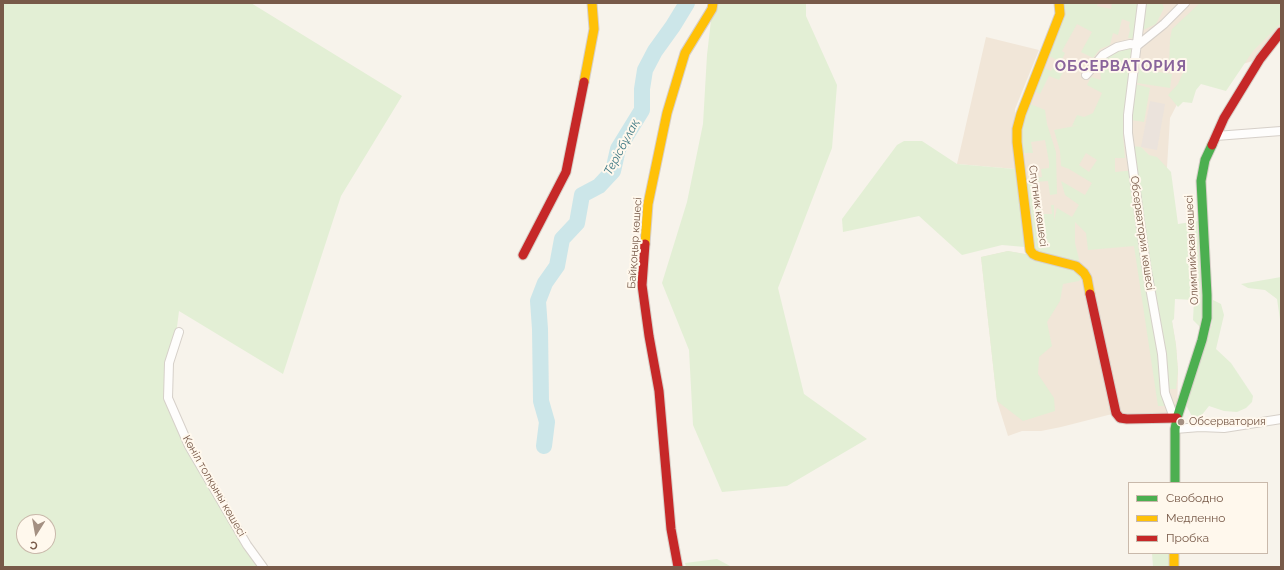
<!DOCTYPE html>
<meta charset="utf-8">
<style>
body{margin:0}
#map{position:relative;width:1284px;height:570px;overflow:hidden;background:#f7f3eb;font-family:Raleway,sans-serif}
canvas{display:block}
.frame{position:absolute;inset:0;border:4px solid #785a49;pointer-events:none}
.legend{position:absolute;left:1128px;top:482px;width:140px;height:72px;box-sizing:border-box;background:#fff8ed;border:1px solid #c9b9ab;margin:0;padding:5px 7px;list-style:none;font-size:12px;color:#785a49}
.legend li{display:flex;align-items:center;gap:8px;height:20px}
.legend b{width:20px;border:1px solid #c9b9ab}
.north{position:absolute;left:16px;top:514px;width:40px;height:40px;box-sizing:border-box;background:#fff8ed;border:1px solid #c9b9ab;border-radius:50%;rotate:191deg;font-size:11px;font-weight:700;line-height:16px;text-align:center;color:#785a49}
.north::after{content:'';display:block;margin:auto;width:14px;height:18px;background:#a49082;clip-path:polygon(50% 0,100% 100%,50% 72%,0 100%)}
</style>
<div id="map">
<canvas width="1284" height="570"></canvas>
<div class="frame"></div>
<ul class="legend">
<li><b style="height:5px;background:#4caf50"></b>Свободно</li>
<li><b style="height:5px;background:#ffc107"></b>Медленно</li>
<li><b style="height:5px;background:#c62828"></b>Пробка</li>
</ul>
<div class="north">С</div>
</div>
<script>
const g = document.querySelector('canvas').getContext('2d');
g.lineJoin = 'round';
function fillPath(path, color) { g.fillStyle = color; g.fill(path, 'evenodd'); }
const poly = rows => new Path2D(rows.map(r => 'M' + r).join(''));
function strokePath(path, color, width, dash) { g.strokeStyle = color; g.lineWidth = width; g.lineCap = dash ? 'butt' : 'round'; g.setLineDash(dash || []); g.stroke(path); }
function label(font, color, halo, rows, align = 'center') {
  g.font = font + ' Raleway,sans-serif'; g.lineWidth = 4; g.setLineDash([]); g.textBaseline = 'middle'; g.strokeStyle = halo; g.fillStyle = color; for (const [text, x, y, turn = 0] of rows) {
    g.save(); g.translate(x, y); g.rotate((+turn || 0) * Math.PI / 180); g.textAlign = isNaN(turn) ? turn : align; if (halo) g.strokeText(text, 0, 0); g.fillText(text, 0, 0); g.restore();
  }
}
fillPath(poly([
 [1059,3,1281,3,1281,32,1260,59,1190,79,1170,118,1165,200,1172,321,1176,345,1178,371,1177,418,1116,413,1061,427,1041,431,1022,431,1008,436,997,401,981,257,1008,251,1035,256,1017,142],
 [986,37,1039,50,1015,109,1015,169,957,164]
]), '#f1e6d8');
fillPath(poly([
 [1150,101,1165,104,1157,150,1141,147]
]), '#ebe3dc');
fillPath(poly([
 [3,3,251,3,402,96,341,196,283,374,179,311,168,398,259,567,3,567],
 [24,522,48,522,48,546,24,546],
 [713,3,806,3,806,16,837,85,832,148,778,288,804,394,867,439,787,486,722,492,693,425,689,350,662,283,687,202,703,124,707,55],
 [1063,3,1098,3,1097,6,1111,9,1112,3,1141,3,1135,39,1128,38,1130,30,1129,26,1130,22,1122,19,1118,35,1113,33,1110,45,1100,49,1093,58,1081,52,1092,32,1077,24,1062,51,1065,53,1061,62,1067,64,1059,80,1049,76,1040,94,1032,90,1041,66,1051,71,1053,67,1058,69,1061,62,1047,55],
 [1145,3,1162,3,1164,8,1156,24,1141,31],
 [1200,3,1281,3,1281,23,1253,51,1226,91,1201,84,1196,90,1192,103,1183,102,1178,107,1168,95,1178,84,1185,68,1169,63,1170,39,1172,29],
 [1136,47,1124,125,1123,135,1125,158,1115,158,1115,172,1136,170,1132,146,1141,147,1149,155,1157,157,1171,172,1178,224,1198,221,1204,313,1200,327,1193,320,1194,300,1175,299,1174,319,1172,321,1176,345,1178,371,1176,389,1164,389,1166,406,1158,406,1134,246,1088,250,1086,233,1075,222,1075,243,1079,259,1077,265,1036,252,1023,179,1042,177,1041,169,1049,168,1049,162,1045,140,1031,142,1033,153,1021,153,1019,142,1028,103,1045,110,1047,124,1056,152,1057,194,1050,195,1048,181,1034,182,1037,207,1041,206,1043,214,1052,214,1051,205,1054,205,1054,221,1057,208,1072,217,1079,205,1065,195,1061,181,1085,195,1092,183,1069,169,1061,166,1060,151,1054,130,1080,125,1072,126,1077,115,1084,117,1093,113,1102,93,1087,85,1091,77,1101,80,1099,59,1118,50],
 [1086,153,1097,160,1089,172,1079,165],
 [1139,69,1172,74,1170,88,1137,83],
 [1135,84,1150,88,1144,122,1131,120],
 [904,141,922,141,957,164,1015,169,1025,247,1002,245,962,255,919,216,843,232,842,219,897,145],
 [1008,251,1037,256,1084,273,1079,281,1063,284,1060,301,1047,322,1052,346,1039,357,1038,374,1054,398,1055,411,1023,421,997,401,981,257],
 [1281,277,1281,326,1277,299,1265,290,1248,288,1241,284],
 [1213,300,1221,304,1224,315,1216,349,1231,363,1253,396,1252,402,1246,408,1237,412,1224,411,1209,406,1197,421,1194,420,1187,407,1189,390,1204,350,1212,323],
 [1152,553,1169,553,1169,567,1153,567],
 [717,559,732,567,686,567,685,563]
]), '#e3efd5');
strokePath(poly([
 [544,446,547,422,541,401,540,329,538,301,545,283,557,266,562,239,577,223,582,195,599,186,613,171,618,149,642,110,642,89,645,70,655,51,673,26,687,3]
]), '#cce6e9', 16);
const street = poly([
 [1142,3,1128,115,1128,133,1146,265,1162,354,1165,393,1172,412,1177,418],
 [1086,75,1103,55,1117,47,1130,44,1138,45,1164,24,1185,3],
 [1216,136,1281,131],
 [179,332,169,363,168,398,189,446,247,545,263,567],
 [1175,429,1200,427,1224,428,1281,419]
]);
const fast = poly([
 [1175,483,1175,429,1177,418,1202,340,1207,318,1207,295,1201,181,1205,160,1212,145]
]);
const slow = poly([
 [1059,3,1060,14,1021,114,1017,129,1017,142,1030,250,1033,254,1037,256,1076,266,1084,273,1087,278,1090,294],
 [584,82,594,29,592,3],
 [645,244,648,204,667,113,685,53,712,9,713,3],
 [1174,553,1174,567]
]);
const jam = poly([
 [1212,145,1224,118,1260,59,1281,32],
 [645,244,642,285,649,336,659,391,671,529,678,567],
 [523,255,566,172,584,82],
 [1090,294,1116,413,1120,418,1127,419,1177,418]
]);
strokePath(street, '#d6d0c9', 10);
strokePath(fast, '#d7cfc8', 11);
strokePath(slow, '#d7cfc8', 11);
strokePath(jam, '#d7cfc8', 11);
strokePath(street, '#fefdfc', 8);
strokePath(fast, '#4caf50', 9);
strokePath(slow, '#ffc107', 9);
strokePath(jam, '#c62828', 9);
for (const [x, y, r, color] of [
 [1181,422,4,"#a49082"]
]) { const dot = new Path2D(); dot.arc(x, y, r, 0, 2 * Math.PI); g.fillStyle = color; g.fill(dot); strokePath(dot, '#fff8ed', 1.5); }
label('11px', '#785a49', '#fff8ed', [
 ["Спутник көшесі",1038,206,82],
 ["Обсерватория көшесі",1142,233,82],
 ["Байқоңыр көшесі",635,243,-86],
 ["Олимпийская көшесі",1192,250,-93],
 ["Көніл толқыны көшесі",214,486,60]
]);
label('11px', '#785a49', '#fff8ed', [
 ["Обсерватория",1189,422]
], 'left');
label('italic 12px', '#3f7984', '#fff8ed', [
 ["Терісбұлақ",622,147,-62]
]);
g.letterSpacing = '1px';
label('bold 15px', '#89649b', '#fff8ed', [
 ["ОБСЕРВАТОРИЯ",1121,66]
]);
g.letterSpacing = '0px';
</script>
